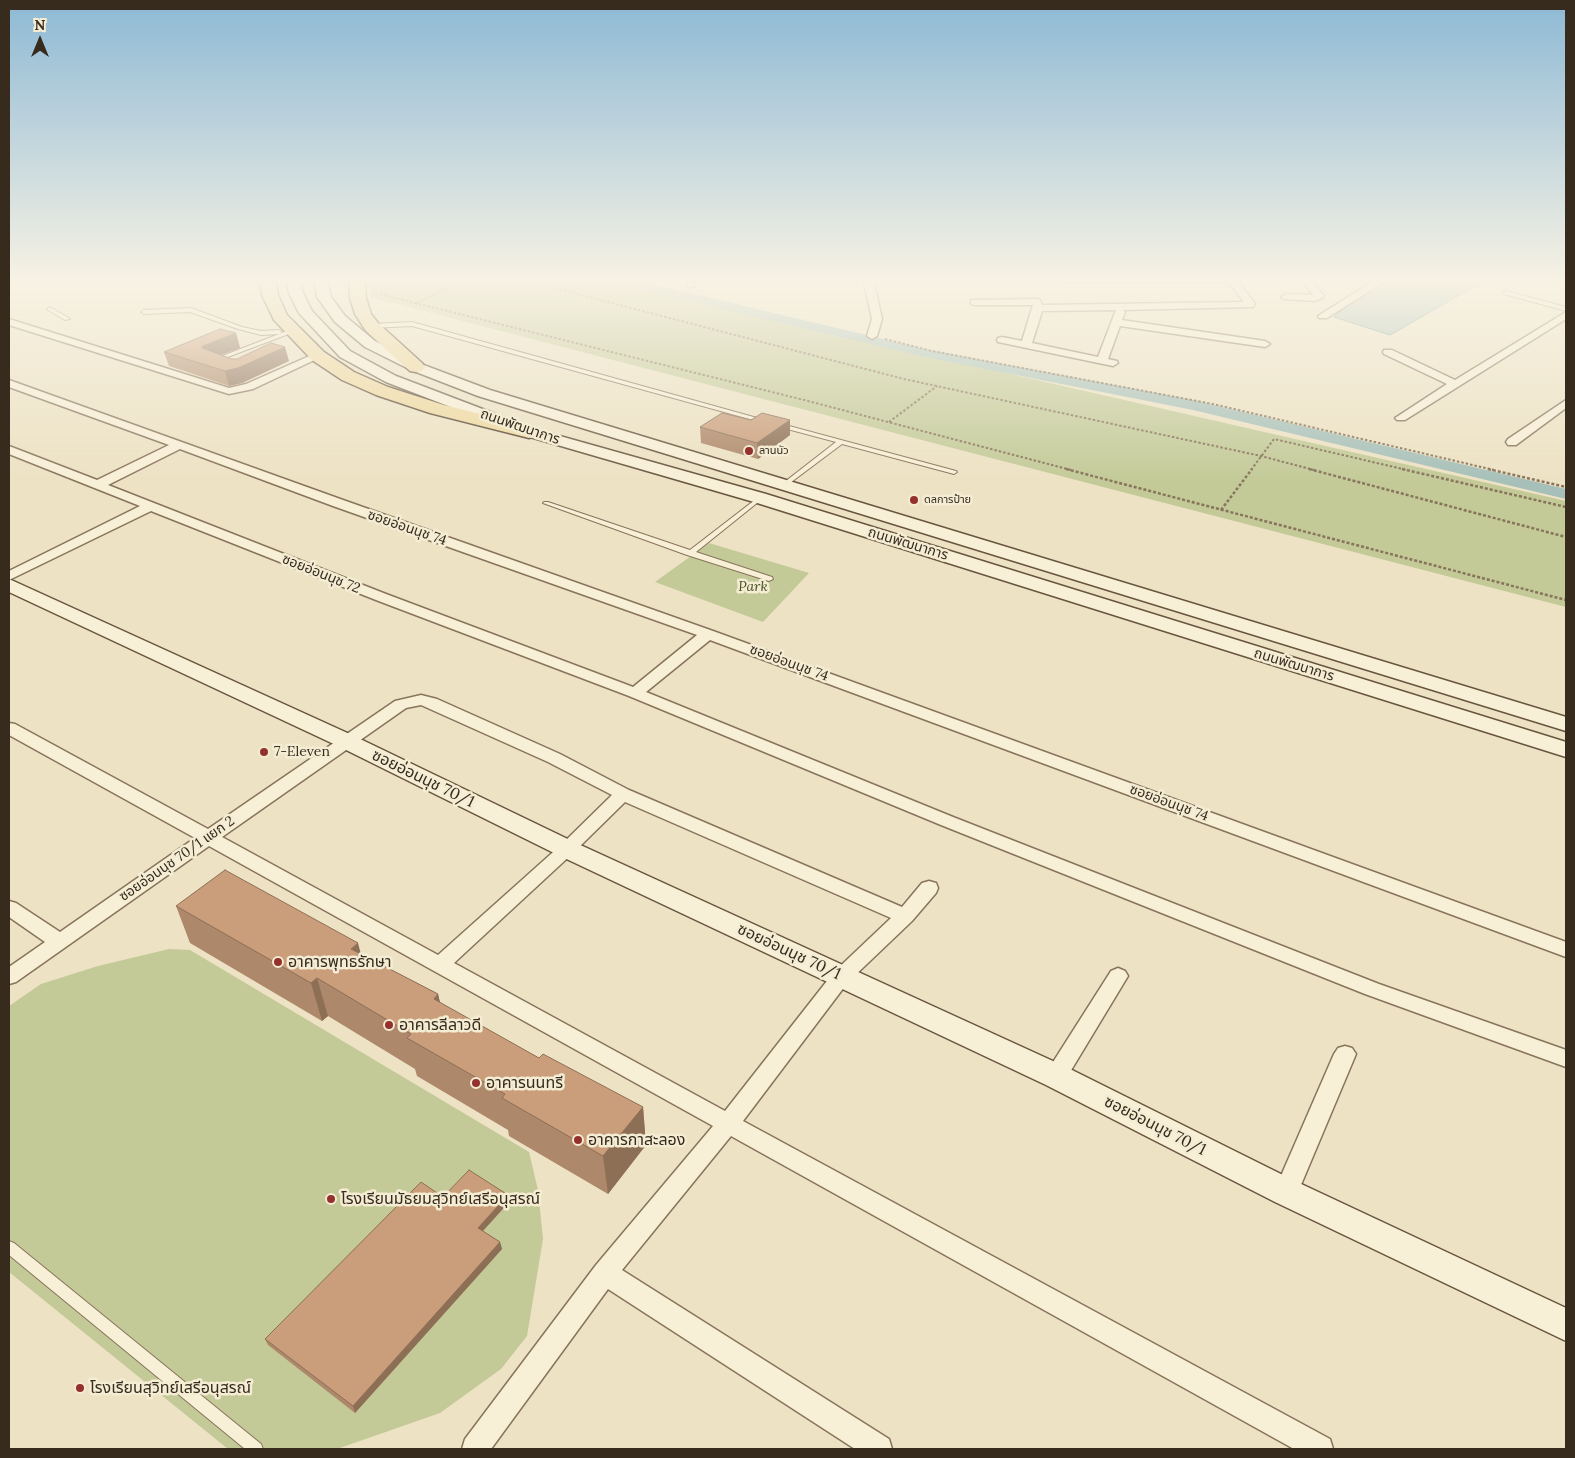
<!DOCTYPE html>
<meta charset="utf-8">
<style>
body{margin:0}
#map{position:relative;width:1575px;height:1458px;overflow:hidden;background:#ede2c4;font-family:Lora,serif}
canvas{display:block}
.frame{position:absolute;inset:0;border:10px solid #372b1e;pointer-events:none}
.north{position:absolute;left:15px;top:15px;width:50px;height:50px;-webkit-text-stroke:4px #f4ecd3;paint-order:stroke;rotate:0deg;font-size:14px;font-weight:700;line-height:20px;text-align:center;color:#372b1e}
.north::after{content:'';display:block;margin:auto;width:18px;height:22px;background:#372b1e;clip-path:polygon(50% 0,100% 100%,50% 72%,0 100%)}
</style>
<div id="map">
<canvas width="1575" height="1458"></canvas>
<div class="frame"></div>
<div class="north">N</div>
</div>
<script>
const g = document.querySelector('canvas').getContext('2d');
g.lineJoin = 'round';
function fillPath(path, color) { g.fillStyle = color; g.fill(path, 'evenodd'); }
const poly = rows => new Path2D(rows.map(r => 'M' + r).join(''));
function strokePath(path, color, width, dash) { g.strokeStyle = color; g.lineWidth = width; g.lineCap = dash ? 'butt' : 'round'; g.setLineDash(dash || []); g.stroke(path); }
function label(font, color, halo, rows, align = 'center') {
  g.font = font + ' Lora,"Noto Sans Thai",serif'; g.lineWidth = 5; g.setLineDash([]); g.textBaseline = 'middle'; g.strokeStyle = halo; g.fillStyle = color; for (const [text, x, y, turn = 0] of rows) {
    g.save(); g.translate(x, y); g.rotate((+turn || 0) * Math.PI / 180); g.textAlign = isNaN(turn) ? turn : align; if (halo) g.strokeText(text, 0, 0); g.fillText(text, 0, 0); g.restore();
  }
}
fillPath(poly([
 [370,278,591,278,1566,501,1566,607,370,297],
 [709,543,809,573,763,622,655,582],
 [169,949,190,950,529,1152,538,1190,543,1239,527,1336,501,1369,440,1413,337,1449,228,1449,9,1272,9,1006,41,984,98,966]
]), '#c3ca98');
const water = poly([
 [1390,278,1489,278,1390,335,1334,317,1360,295,1390,278]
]);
fillPath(water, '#a6c0b9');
strokePath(water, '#6d8e87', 1);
fillPath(poly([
 [602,278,627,278,925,349,1193,400,1566,489,1566,499,1193,410,925,357,608,282,602,278]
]), '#a6c0b9');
const lane = poly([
 [1506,291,1566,307,1566,311,1504,294,1504,292,1506,291],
 [50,307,69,318,70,319,65,320,48,310,47,309,50,307],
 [191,308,242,327,261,331,279,330,282,332,279,334,261,335,238,329,190,312,144,314,141,312,144,310,191,308],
 [412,322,768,421,769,422,764,423,412,326,372,328,369,326,372,324,412,322],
 [292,329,294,330,294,332,217,361,212,360,292,329],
 [778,423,956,471,957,472,954,474,842,444,786,486,782,486,782,484,836,442,776,426,776,424,778,423],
 [760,496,762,497,762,499,696,552,772,577,773,579,769,581,687,555,543,503,544,502,548,502,690,550,760,496],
 [9,1241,14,1243,261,1444,263,1449,245,1449,9,1255,9,1241]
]);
const street = poly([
 [686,278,696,278,694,287,688,287,686,278],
 [863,278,873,278,882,319,877,336,872,339,867,336,872,319,863,278],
 [1038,278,1236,278,1255,304,1253,307,1123,310,1125,312,1122,320,1265,341,1270,344,1265,347,1120,326,1108,359,1117,361,1118,363,1113,366,998,342,997,340,998,338,1002,337,1022,341,1033,305,974,305,971,304,971,300,1037,299,1040,300,1042,305,1244,302,1229,282,1042,283,1039,282,1038,278],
 [1116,310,1098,357,1032,343,1042,311,1116,310],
 [1300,278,1309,278,1324,296,1322,298,1315,301,1283,299,1281,297,1286,294,1313,295,1300,278],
 [1378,278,1390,278,1327,318,1319,318,1318,316,1378,278],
 [1566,312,1566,319,1405,420,1397,420,1395,418,1447,384,1384,354,1383,352,1384,350,1392,350,1455,380,1566,312],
 [9,319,229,388,246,384,314,354,318,353,323,356,253,389,229,394,9,325,9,319],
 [9,380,343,500,713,631,1566,942,1566,957,710,640,646,692,953,817,1379,984,1566,1050,1566,1067,1365,994,941,825,629,696,376,600,151,511,9,580,9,571,140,506,9,454,9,446,97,480,169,445,9,387,9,380],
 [180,449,333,506,697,635,633,687,386,594,108,485,180,449],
 [1566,400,1566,408,1516,445,1508,445,1506,442,1508,439,1566,400],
 [421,695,437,699,560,754,629,790,902,907,922,883,929,881,936,883,938,888,936,893,912,921,848,982,743,1121,1330,1439,1333,1449,1294,1449,731,1136,622,1270,889,1439,892,1449,855,1449,608,1289,491,1449,462,1449,465,1439,596,1265,713,1126,209,846,16,982,9,984,9,967,45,942,9,917,9,901,16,903,60,932,195,838,9,735,9,723,15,724,208,829,395,701,421,695],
 [421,705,548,762,612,795,561,845,438,955,222,837,406,708,421,705],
 [625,802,891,918,834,972,725,1111,454,963,573,853,625,802],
 [1118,968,1125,971,1128,976,1064,1082,1056,1085,1048,1082,1045,1076,1048,1070,1111,971,1118,968],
 [1345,1046,1352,1048,1356,1054,1298,1192,1294,1199,1286,1202,1278,1199,1274,1192,1334,1054,1338,1048,1345,1046]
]);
const secondary = poly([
 [286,278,300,278,303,293,312,311,350,351,396,376,535,429,766,494,1566,742,1566,757,754,502,523,435,386,382,340,357,299,313,289,293,286,278],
 [314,278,327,278,331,297,345,316,375,341,421,364,490,390,1566,717,1566,731,478,396,411,370,365,347,335,322,317,297,314,278],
 [9,579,354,736,576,843,1066,1067,1297,1182,1566,1308,1566,1341,1275,1202,1046,1085,558,855,338,746,9,592,9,579]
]);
const primary = poly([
 [260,278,276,278,278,295,287,315,324,352,354,372,388,387,444,405,536,428,539,432,536,436,529,438,430,413,376,395,342,380,312,360,274,320,262,295,260,278],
 [349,278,365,278,366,298,371,314,378,323,422,363,425,367,422,371,416,372,410,371,366,331,355,314,350,298,349,278]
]);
strokePath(lane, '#87745b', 2);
strokePath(street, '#87745b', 3);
strokePath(secondary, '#68553e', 3);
strokePath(primary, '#54422f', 3);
strokePath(poly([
 [516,278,904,379,1261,456,1314,470],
 [375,293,808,401,1071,470],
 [417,303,465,278],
 [885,339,932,351,1213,404,1494,470],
 [889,422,937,386],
 [1251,470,1274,439,1407,470]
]), '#87745b', 2, [2.5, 2]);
strokePath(poly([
 [1066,469,1566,600],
 [1309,469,1566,537],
 [1402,469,1566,507],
 [1488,469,1566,487],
 [1221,510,1252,469]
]), '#87745b', 2.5, [3, 2]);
fillPath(lane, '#f8efd7');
fillPath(street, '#f8efd7');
fillPath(secondary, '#f8efd7');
fillPath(primary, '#efd89d');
fillPath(poly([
 [236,333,240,348,221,355,232,359,289,361,242,383,229,386,169,366,164,352],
 [751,420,790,420,790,435,758,459,701,443,700,427],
 [176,906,361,954,438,994,440,1003,539,1058,643,1107,646,1145,608,1194,509,1136,508,1130,417,1076,415,1069,328,1016,322,1021,190,943],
 [508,1195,510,1201,483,1231,500,1242,502,1249,355,1413,268,1345,265,1339,443,1197]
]), '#ae886a');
fillPath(poly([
 [236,333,240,348,207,360,202,348,203,346],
 [285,347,289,361,242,383,229,386,225,371],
 [790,420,790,435,758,459,757,443],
 [358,943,368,981,351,949],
 [317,978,328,1016,322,1021,311,983],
 [438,994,447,1032,434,999],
 [643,1107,646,1145,608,1194,603,1156],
 [508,1195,510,1201,480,1234,478,1228],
 [500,1242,502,1249,355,1413,353,1406]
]), '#8d6f56');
const building = poly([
 [220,329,236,333,203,346,202,348,232,359,237,359,271,343,285,347,238,368,225,371,164,352,220,329],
 [722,413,751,420,762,413,790,420,757,443,700,427,722,413],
 [225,870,358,943,351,949,438,994,434,999,539,1058,543,1054,643,1107,603,1156,502,1098,505,1094,407,1038,411,1034,317,978,311,983,176,906,225,870],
 [469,1170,508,1195,478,1228,500,1242,353,1406,265,1339,421,1182,443,1197,469,1170]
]);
fillPath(building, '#ca9e7b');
strokePath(building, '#8d6f56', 1);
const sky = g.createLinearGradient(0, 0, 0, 483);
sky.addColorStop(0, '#8db9d5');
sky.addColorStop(0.58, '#f7f2e4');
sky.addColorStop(1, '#f7f2e400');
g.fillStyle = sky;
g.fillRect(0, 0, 1575, 483);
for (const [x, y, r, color] of [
 [749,451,5,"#94302d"],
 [914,500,5,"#94302d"],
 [264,752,5,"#94302d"],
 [278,962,5,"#94302d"],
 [389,1025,5,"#94302d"],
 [476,1083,5,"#94302d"],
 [578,1140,5,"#94302d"],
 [331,1199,5,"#94302d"],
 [80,1388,5,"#94302d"]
]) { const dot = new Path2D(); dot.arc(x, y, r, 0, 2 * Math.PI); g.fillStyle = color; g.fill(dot); strokePath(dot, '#f4ecd3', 2); }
label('11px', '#372b1e', '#f4ecd3', [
 ["ลานนัว",759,451],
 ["ดลการป้าย",924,500]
], 'left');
label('14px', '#372b1e', '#f4ecd3', [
 ["ถนนพัฒนาการ",520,427,19],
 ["ซอยอ่อนนุช 74",407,528,19],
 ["ถนนพัฒนาการ",908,544,17],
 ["ซอยอ่อนนุช 72",321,574,22],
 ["ซอยอ่อนนุช 74",789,663,20],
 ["ถนนพัฒนาการ",1294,665,17],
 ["ซอยอ่อนนุช 74",1169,803,20],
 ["ซอยอ่อนนุช 70/1 แยก 2",177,859,-35]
]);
label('italic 14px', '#465326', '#f4ecd3', [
 ["Park",753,587]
]);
label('14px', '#372b1e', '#f4ecd3', [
 ["7-Eleven",274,752]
], 'left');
label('16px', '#372b1e', '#f4ecd3', [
 ["ซอยอ่อนนุช 70/1",423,779,26],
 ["ซอยอ่อนนุช 70/1",789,952,25],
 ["ซอยอ่อนนุช 70/1",1155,1126,27]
]);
label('16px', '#372b1e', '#f4ecd3', [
 ["อาคารพุทธรักษา",288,962],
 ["อาคารลีลาวดี",399,1025],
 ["อาคารนนทรี",486,1083],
 ["อาคารกาสะลอง",588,1140],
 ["โรงเรียนมัธยมสุวิทย์เสรีอนุสรณ์",341,1199],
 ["โรงเรียนสุวิทย์เสรีอนุสรณ์",90,1388]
], 'left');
</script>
